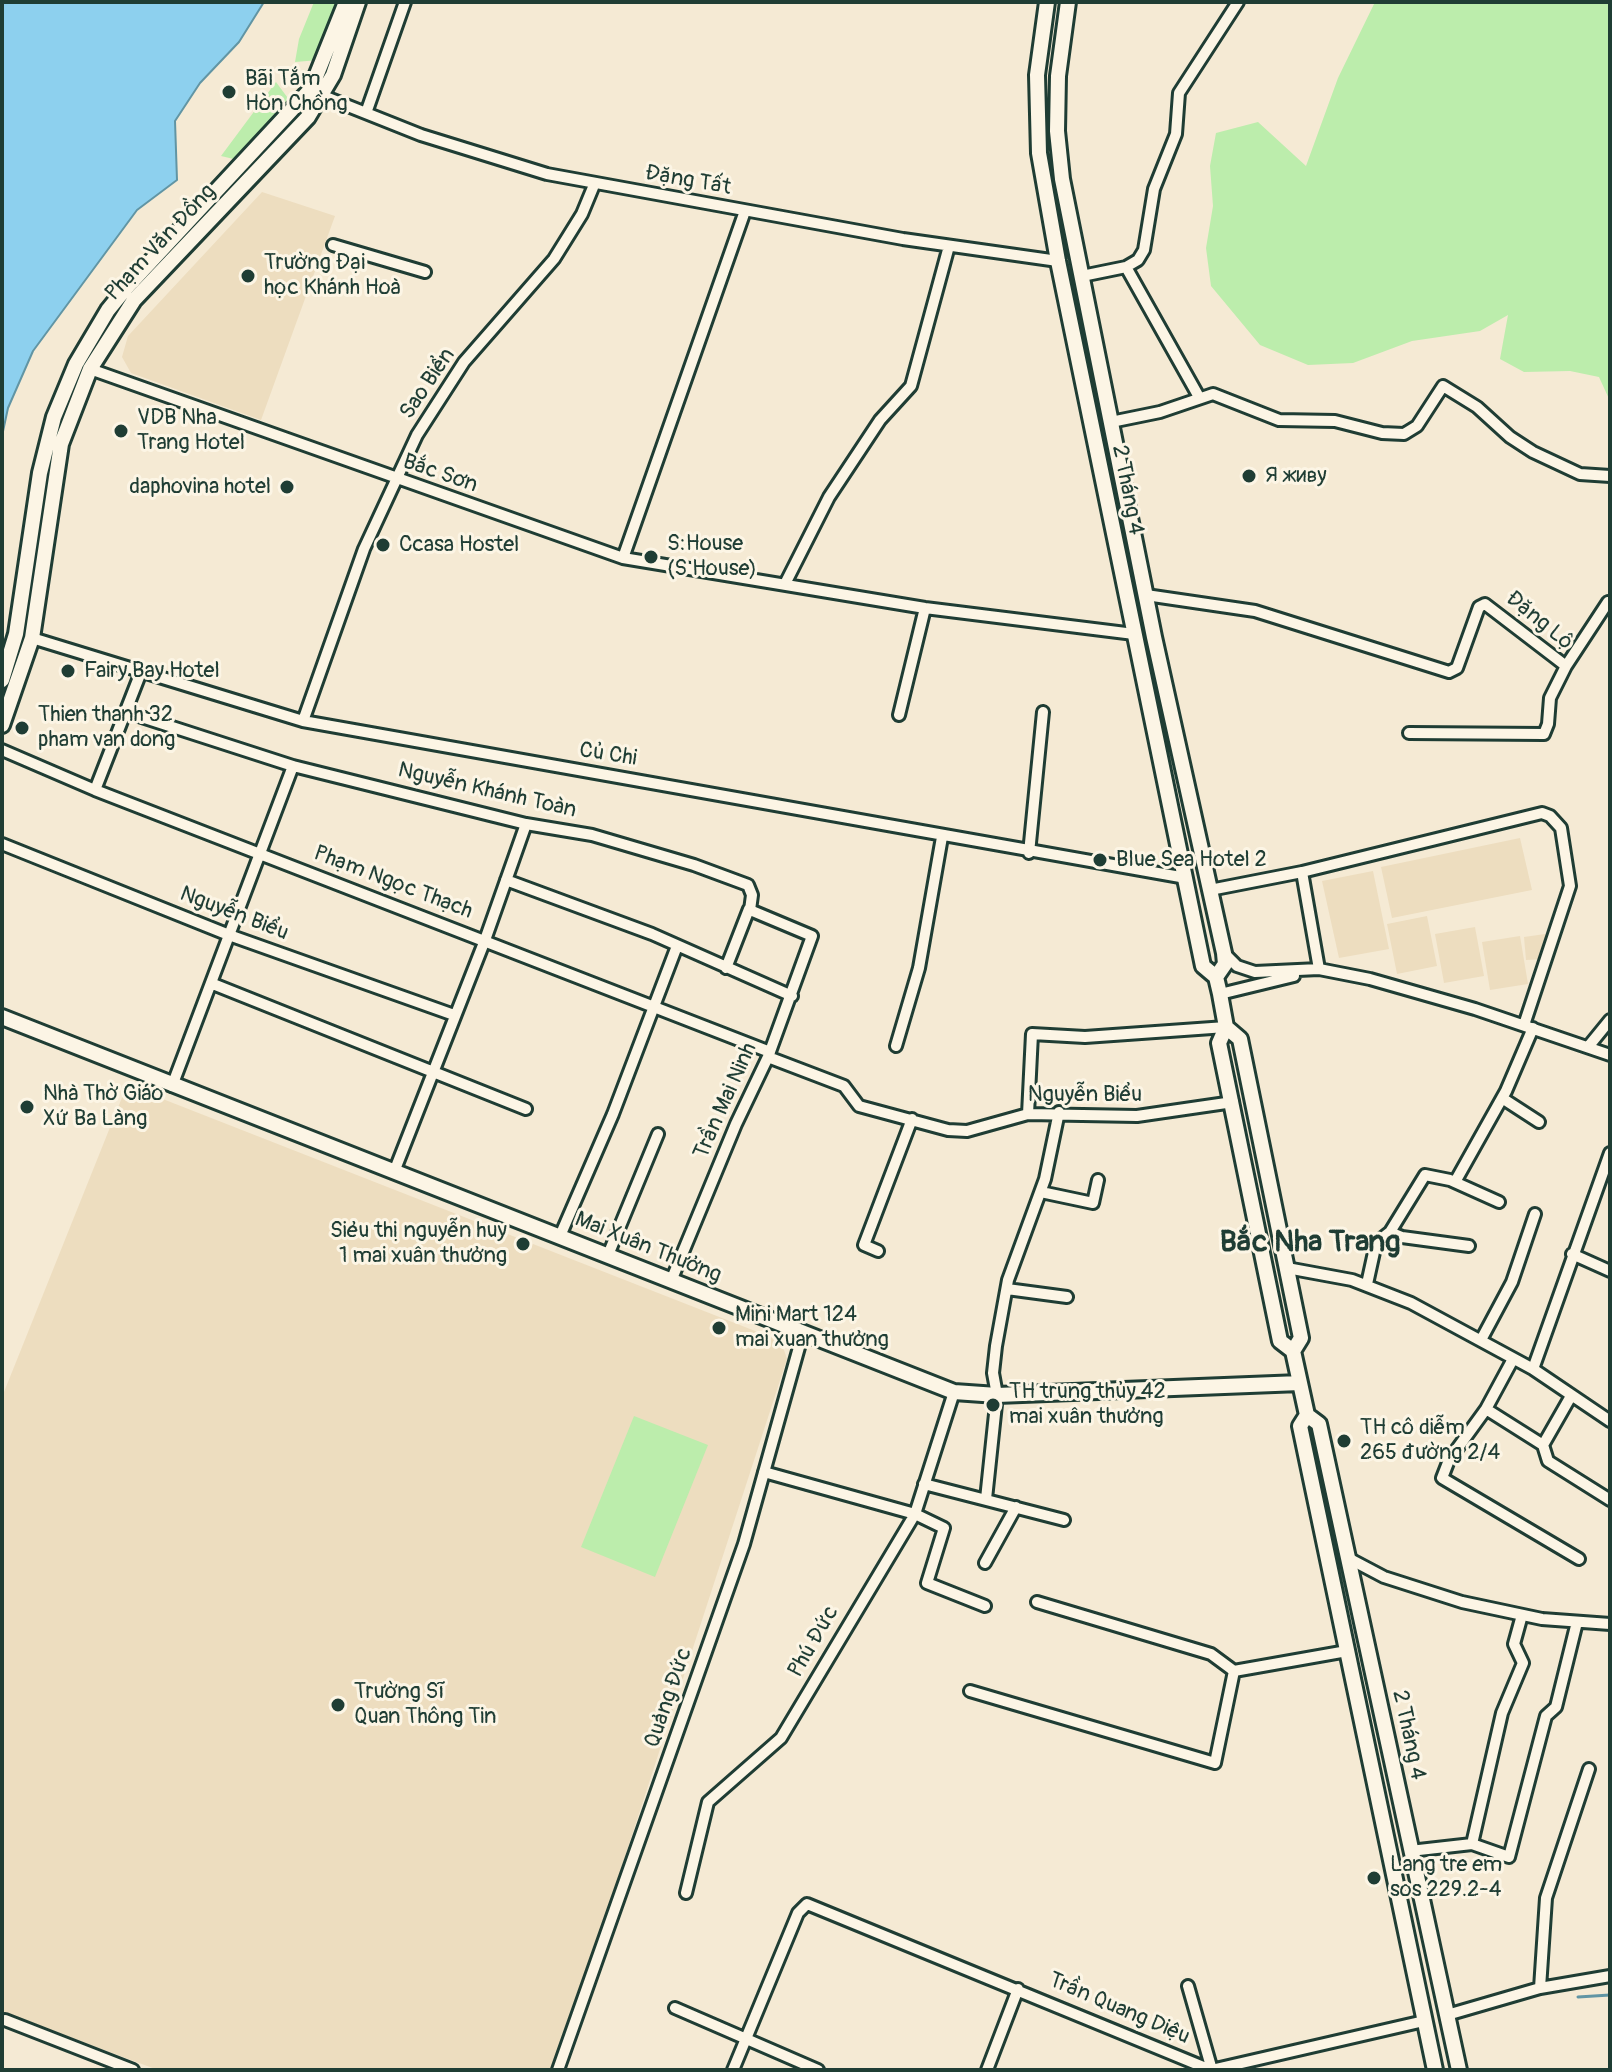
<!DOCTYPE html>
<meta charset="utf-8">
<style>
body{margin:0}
#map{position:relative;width:1612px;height:2072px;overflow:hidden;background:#f5ead4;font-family:Pangolin,sans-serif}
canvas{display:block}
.frame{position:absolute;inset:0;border:4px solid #1f3d34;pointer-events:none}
</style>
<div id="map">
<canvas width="1612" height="2072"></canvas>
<div class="frame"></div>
</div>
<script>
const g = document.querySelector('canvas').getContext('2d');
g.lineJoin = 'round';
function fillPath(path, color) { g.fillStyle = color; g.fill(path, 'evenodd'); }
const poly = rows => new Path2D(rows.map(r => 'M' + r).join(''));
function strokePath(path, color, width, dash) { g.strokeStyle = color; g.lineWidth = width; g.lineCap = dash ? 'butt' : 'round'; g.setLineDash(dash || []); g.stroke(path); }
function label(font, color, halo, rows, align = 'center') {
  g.font = font + ' Pangolin,sans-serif'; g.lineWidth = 6; g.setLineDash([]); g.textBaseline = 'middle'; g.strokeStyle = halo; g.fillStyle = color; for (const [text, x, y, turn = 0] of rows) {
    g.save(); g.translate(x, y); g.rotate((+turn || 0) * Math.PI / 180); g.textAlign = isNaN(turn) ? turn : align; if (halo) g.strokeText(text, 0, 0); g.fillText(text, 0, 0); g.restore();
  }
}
fillPath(poly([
 [262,192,335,216,261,420,131,373,122,357,128,336],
 [1520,838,1532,890,1392,918,1381,867],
 [1373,871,1389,949,1339,958,1322,881],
 [1427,916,1437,966,1397,974,1387,924],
 [1475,927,1484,976,1444,983,1435,934],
 [1545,934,1545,959,1526,960,1524,937],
 [1520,936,1528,984,1490,990,1482,942],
 [127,1085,773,1338,784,1350,787,1359,565,2041,552,2070,158,2070,2,2012,2,1397]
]), '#edddbf');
fillPath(poly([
 [314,2,341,2,319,60,295,62,299,39],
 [1375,2,1610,2,1610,401,1599,377,1570,371,1524,372,1500,359,1508,315,1480,331,1412,341,1353,363,1308,365,1260,345,1211,286,1206,248,1213,206,1210,166,1216,133,1258,122,1306,166,1338,78],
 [276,82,293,105,242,161,221,156],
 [634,1416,708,1445,655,1577,581,1547]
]), '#bcedac');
const water = poly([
 [2,2,264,2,239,42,200,83,175,121,177,180,137,210,33,351,8,408,2,436,2,2]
]);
fillPath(water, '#8dd0ee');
strokePath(water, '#6195a4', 2);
strokePath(poly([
 [1578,1997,1610,1995]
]), '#6195a4', 3);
const minor = poly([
 [323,96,421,135,547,174,903,239,1058,261],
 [366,113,405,2],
 [333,245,425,272],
 [1126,267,1199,397],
 [1082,276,1126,267,1138,260,1144,250,1154,189,1176,134,1179,93,1238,2],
 [90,369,623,558,925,608,1134,634],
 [1111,422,1160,412,1213,394,1279,420,1335,421,1382,433,1404,434,1417,426,1443,386,1477,407,1510,437,1533,452,1580,474,1610,476],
 [623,558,745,211],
 [786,582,829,497,880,420,911,386,949,246],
 [1146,595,1255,611,1449,672,1457,668,1479,607,1485,604,1566,666,1550,698,1548,724,1544,734,1409,733],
 [32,638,303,721,1186,878],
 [1566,666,1608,602],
 [126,712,293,766,526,824,592,835,694,865,748,885,752,895,750,910,812,936,768,1057,736,1124,671,1281],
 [899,715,925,608],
 [303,721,364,549,417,435,464,362,554,259,582,214,594,185],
 [2,750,95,790,770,1052],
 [95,790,141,672],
 [2,844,229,935,454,1015],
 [1029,853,1043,712],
 [506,880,652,934,792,996],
 [1210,890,1302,872],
 [1224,953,1237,966,1255,972,1319,969,1370,979,1475,1009,1610,1055],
 [726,968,749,909],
 [1319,969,1302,872,1542,813,1550,816,1561,828,1570,886,1524,1025],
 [213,984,526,1109],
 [1220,994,1294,976],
 [896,1046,919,968,942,837],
 [1588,1047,1610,1020],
 [768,1057,844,1086,859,1106,948,1130,967,1131,1028,1114,1137,1116,1233,1102],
 [172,1086,293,766],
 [1502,1098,1539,1122],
 [1028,1114,1032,1034,1085,1037,1226,1027],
 [394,1172,485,940,526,824],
 [1455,1182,1506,1091,1533,1028],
 [1041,1192,1093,1203,1098,1180],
 [1390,1232,1402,1237,1469,1246],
 [560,1236,613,1114,677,946],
 [878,1251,864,1245,912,1119],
 [1572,1254,1610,1271],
 [608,1255,658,1134],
 [1287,1268,1352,1280,1411,1303,1533,1369,1610,1421],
 [1367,1284,1376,1243,1390,1232,1425,1175,1450,1180,1499,1202],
 [1007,1289,1067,1297],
 [1481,1340,1512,1282,1535,1214],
 [1513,1359,1486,1409,1449,1460,1442,1478,1579,1559],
 [1533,1369,1610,1153],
 [1486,1409,1543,1445,1571,1396],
 [1543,1445,1548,1461,1610,1500],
 [764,1472,915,1514,944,1528,927,1583,985,1606],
 [924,1484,1064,1520],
 [986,1499,997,1395,993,1373,996,1346,1008,1280,1045,1179,1059,1112],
 [1348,1558,1384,1577,1462,1602,1542,1619,1610,1624],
 [985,1563,1016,1507],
 [1037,1602,1211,1654,1234,1671],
 [970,1691,1215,1763,1234,1671,1347,1651],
 [1472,1844,1502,1713,1523,1663,1514,1644,1522,1615],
 [1410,1851,1472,1844,1509,1857,1546,1716,1556,1707,1577,1622],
 [686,1893,708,1802,781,1738,915,1514,954,1392],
 [1188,1986,1212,2070],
 [1540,1988,1546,1898,1589,1769],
 [675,2008,818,2070],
 [1447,2015,1540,1988,1610,1976],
 [5,2020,133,2070],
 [558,2070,744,1544,803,1333],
 [733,2070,798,1913,807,1904,1211,2070,1424,2021],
 [987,2070,1018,1989]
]);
const major = poly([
 [1047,2,1037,75,1039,153,1058,261,1203,966,1216,977,1220,994,1226,1027,1219,1043,1280,1341,1293,1351,1307,1415,1319,1424,1459,2070],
 [1068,2,1058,76,1057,131,1062,179,1154,637,1224,953,1225,964,1216,977],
 [2,680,16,634,40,473,54,417,76,364,108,310,126,288,311,89,346,2],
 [2,725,32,638,61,444,90,369,134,300,308,117,333,75,358,2],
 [2,1017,954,1392,997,1395,1300,1383],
 [1226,1027,1240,1039,1301,1338,1293,1351],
 [1307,1415,1300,1426,1435,2070]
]);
strokePath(minor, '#1f3d34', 16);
strokePath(major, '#1f3d34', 20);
strokePath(minor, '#fcf5e5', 10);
strokePath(major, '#fcf5e5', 14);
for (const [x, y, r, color] of [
 [229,92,8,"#1f3d34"],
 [248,276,8,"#1f3d34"],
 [121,431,8,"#1f3d34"],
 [1249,476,8,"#1f3d34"],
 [287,487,8,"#1f3d34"],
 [383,545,8,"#1f3d34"],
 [651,557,8,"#1f3d34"],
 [68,671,8,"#1f3d34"],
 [22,728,8,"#1f3d34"],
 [1100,860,8,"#1f3d34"],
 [27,1107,8,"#1f3d34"],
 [523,1244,8,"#1f3d34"],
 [719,1328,8,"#1f3d34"],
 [993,1405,8,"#1f3d34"],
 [1344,1441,8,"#1f3d34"],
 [338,1705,8,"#1f3d34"],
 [1374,1878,8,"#1f3d34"]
]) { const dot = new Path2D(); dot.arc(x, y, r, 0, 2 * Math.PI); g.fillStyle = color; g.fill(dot); strokePath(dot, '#fcf5e5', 3); }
label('22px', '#1f3d34', '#fcf5e5', [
 ["Bãi Tắm",245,79],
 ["Hòn Chồng",245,104],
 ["Trường Đại",264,263],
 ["học Khánh Hoà",264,288],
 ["VDB Nha",137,418],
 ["Trang Hotel",137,443],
 ["Я живу",1265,476],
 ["daphovina hotel",271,487,"right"],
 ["S:House",667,544],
 ["(S House)",667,569],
 ["Ccasa Hostel",399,545],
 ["Fairy Bay Hotel",84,671],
 ["Thien thanh 32",38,715],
 ["pham van dong",38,740],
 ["Blue Sea Hotel 2",1116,860],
 ["Nhà Thờ Giáo",43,1094],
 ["Xứ Ba Làng",43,1119],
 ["Siẻu thị nguyễn huy",507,1231,"right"],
 ["1 mai xuân thưởng",507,1256,"right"],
 ["Mini Mart 124",735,1315],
 ["mai xuan thưởng",735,1340],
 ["TH trung thủy 42",1009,1392],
 ["mai xuân thưởng",1009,1417],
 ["TH cô diễm",1360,1428],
 ["265 đường 2/4",1360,1453],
 ["Trường Sĩ",354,1692],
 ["Quan Thông Tin",354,1717],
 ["Lang tre em",1390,1865],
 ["sos 229.2-4",1390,1890]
], 'left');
label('22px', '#1f3d34', '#fcf5e5', [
 ["Đặng Tất",688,181,10],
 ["Phạm Văn Đồng",161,243,-47],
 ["Sao Biển",428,384,-56],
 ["Bắc Sơn",440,474,19],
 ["2 Tháng 4",1127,490,79],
 ["Đặng Lộ",1539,621,39],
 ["Củ Chi",608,755,9],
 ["Nguyễn Khánh Toàn",487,791,13],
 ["Phạm Ngọc Thạch",393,883,21],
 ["Nguyễn Biểu",234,914,21],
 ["Nguyễn Biểu",1085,1095],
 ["Trần Mai Ninh",726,1101,-66],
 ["Mai Xuân Thưởng",648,1248,22],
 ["Phú Đức",814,1642,-60],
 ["Quảng Đức",669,1698,-71],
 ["2 Tháng 4",1408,1735,78],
 ["Trần Quang Diệu",1119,2009,23]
]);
label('bold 30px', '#1f3d34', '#fcf5e5', [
 ["Bắc Nha Trang",1310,1243]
]);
</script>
